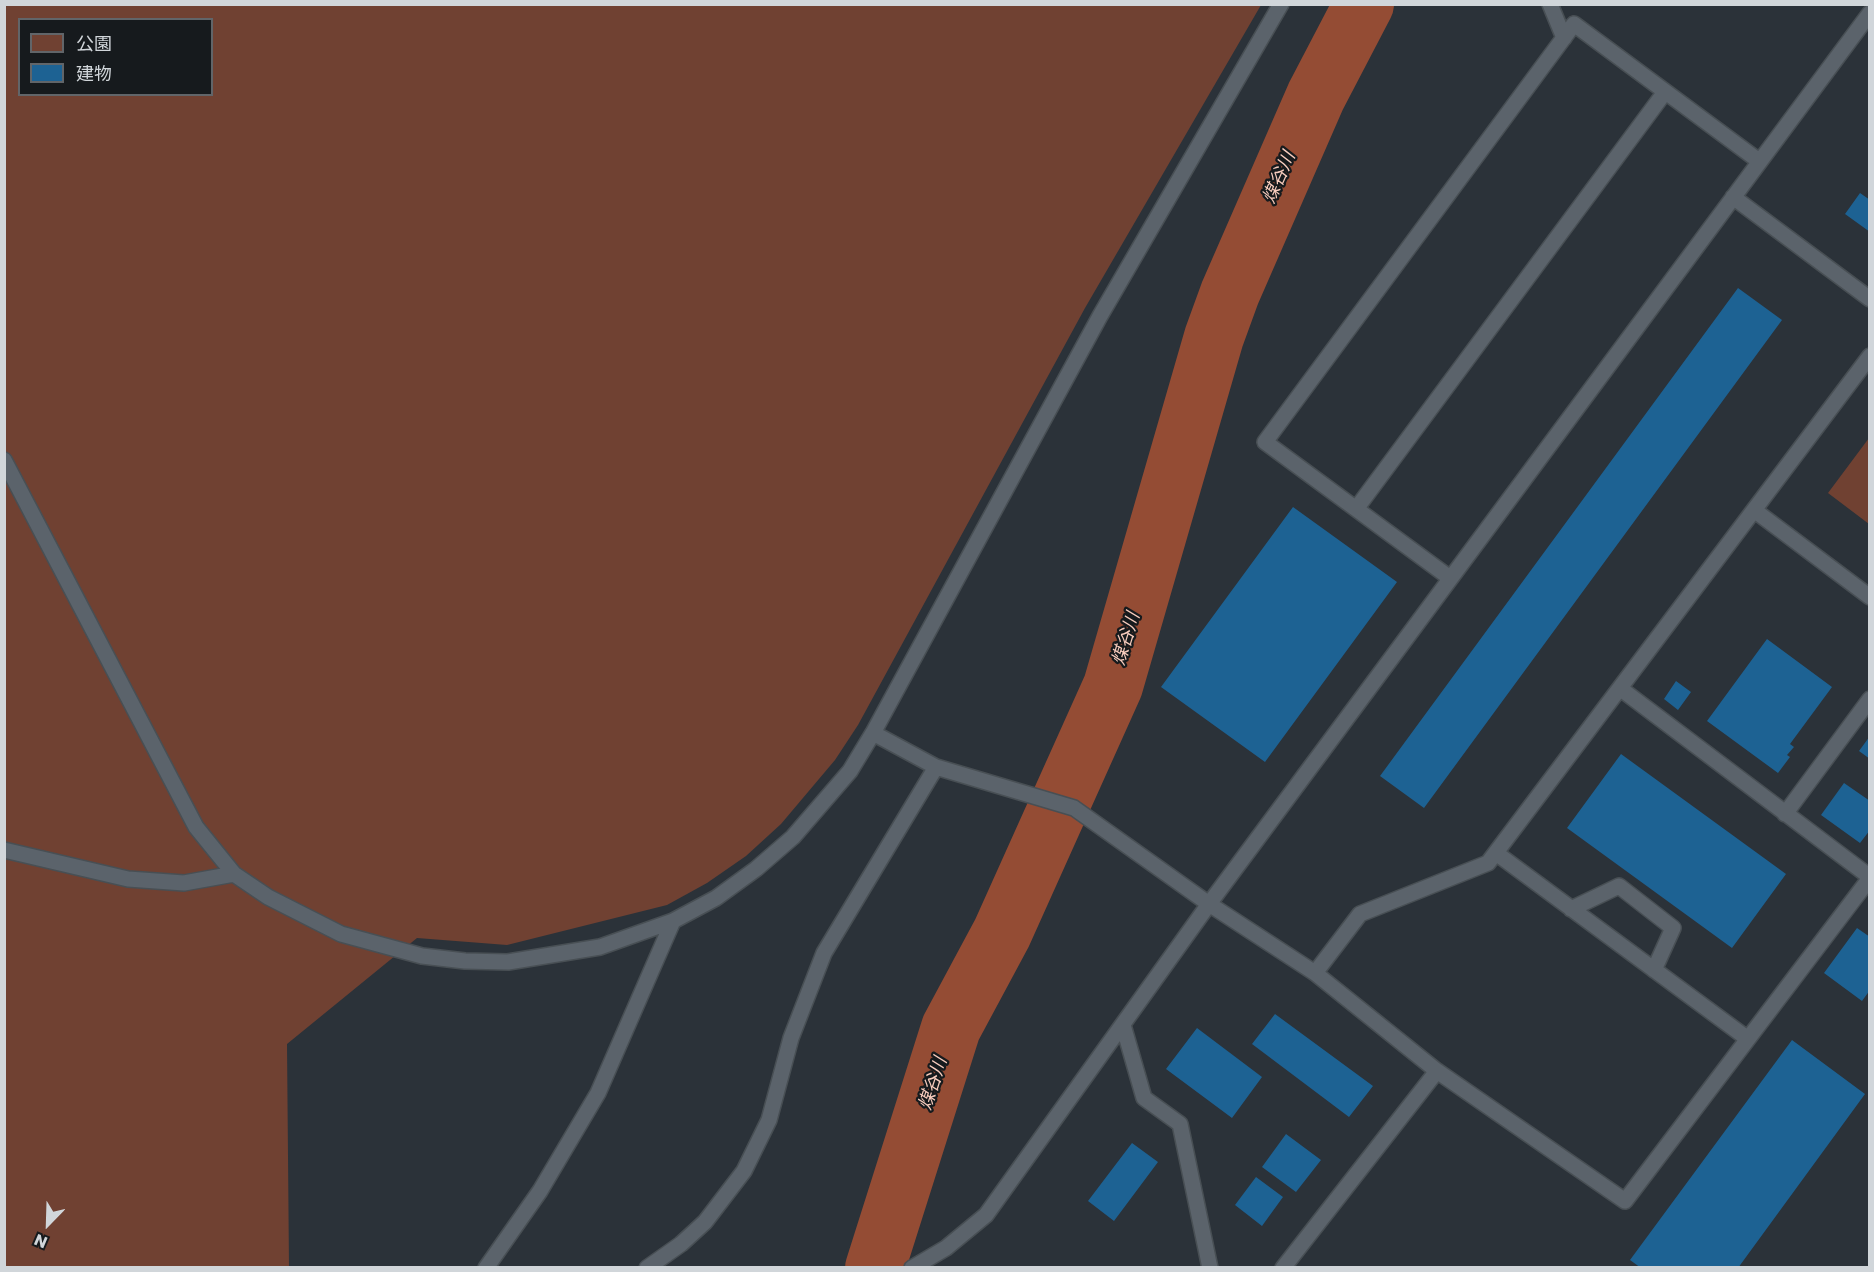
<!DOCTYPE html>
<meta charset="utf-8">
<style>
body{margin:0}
#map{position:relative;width:1874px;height:1272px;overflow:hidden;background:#2b3239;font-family:Poppins,"Noto Sans JP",sans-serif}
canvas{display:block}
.frame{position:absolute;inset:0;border:6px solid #d1d6da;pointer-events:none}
.legend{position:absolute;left:18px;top:18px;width:195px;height:78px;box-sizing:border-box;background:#161a1d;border:2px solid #616569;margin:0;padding:8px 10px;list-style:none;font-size:18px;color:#d1d6da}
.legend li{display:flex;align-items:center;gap:12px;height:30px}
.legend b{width:30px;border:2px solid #616569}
.north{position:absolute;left:18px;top:1194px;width:60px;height:60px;-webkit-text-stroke:4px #161a1d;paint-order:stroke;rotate:203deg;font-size:16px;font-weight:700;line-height:24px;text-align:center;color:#d1d6da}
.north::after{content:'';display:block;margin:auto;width:21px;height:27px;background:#d1d6da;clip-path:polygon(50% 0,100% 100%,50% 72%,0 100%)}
</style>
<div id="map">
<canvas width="1874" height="1272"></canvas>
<div class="frame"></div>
<ul class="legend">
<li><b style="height:16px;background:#704132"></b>公園</li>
<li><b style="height:16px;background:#1d6293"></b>建物</li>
</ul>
<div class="north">N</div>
</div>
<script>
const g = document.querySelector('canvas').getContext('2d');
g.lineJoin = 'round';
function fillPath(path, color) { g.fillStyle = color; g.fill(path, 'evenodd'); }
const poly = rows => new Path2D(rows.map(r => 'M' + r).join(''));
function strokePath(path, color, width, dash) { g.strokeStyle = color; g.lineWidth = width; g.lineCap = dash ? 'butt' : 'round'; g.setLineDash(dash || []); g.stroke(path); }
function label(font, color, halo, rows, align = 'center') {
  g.font = font + ' Poppins,"Noto Sans JP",sans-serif'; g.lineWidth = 4.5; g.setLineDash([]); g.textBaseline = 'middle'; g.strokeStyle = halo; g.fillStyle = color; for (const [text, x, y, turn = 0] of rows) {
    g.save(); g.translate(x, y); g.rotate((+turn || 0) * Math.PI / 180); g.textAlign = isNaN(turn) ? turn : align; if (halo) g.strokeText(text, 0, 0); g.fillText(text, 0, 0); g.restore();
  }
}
fillPath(poly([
 [5,5,1261,5,1085,308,858,725,835,760,781,824,746,856,707,883,667,905,507,945,417,938,287,1044,289,1267,5,1268],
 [20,20,212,20,212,94,20,94],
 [1869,438,1869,524,1828,493]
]), '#704132');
strokePath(poly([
 [875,1268,951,1028,1002,933,1113,686,1214,337,1230,293,1316,96,1364,4]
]), '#944c34', 60);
fillPath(poly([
 [1860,193,1870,200,1870,232,1845,214],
 [1738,288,1782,320,1424,808,1380,776],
 [1293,507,1397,582,1265,762,1161,687],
 [1767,639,1832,687,1790,744,1794,747,1787,755,1790,757,1778,773,1707,721],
 [1676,681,1691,692,1678,710,1664,699],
 [1870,736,1870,759,1859,751],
 [1621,754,1786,874,1732,948,1567,828],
 [1844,783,1870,801,1870,830,1860,843,1821,815],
 [1857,928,1870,937,1870,990,1862,1001,1824,973],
 [1275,1014,1373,1086,1349,1117,1252,1044],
 [1197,1028,1262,1077,1232,1118,1166,1069],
 [1792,1040,1865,1094,1738,1268,1641,1268,1630,1260],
 [1286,1134,1321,1160,1296,1192,1262,1167],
 [1132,1143,1158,1162,1114,1221,1088,1201],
 [1256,1177,1283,1197,1262,1226,1235,1205]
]), '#1d6293');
const lane = poly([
 [1550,4,1564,38],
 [1733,197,1870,299],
 [4,460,196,827,234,874,268,897,341,934,422,956,465,961,508,962,600,947,673,921,716,898,756,869,793,837,850,771,873,733,1100,316,1281,4],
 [1356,509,1665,92],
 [1754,510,1870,597],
 [1450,578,1265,442,1574,24,1759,161],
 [1621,689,1870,877],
 [873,733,936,767,1074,808,1209,904,1315,973,1437,1071,1625,1201,1870,878],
 [1785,814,1870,699],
 [4,850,128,879,184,883,234,874],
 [1496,853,1748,1039],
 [1571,909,1619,886,1673,928,1654,970],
 [1315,973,1360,914,1488,863,1870,356],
 [1123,1025,1144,1098,1180,1124,1210,1268],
 [486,1268,540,1191,598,1093,673,921],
 [647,1268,681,1244,705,1222,744,1171,769,1120,791,1038,824,953,936,767],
 [912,1268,946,1248,986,1215,1209,904,1870,13],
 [1283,1268,1437,1071]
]);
strokePath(lane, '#484f54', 18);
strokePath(lane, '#5b636b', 15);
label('italic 18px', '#f8cdbe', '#161a1d', [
 ["煤谷川",1280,178,-66],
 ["煤谷川",1127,639,-73],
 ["煤谷川",934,1084,-72]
]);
</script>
